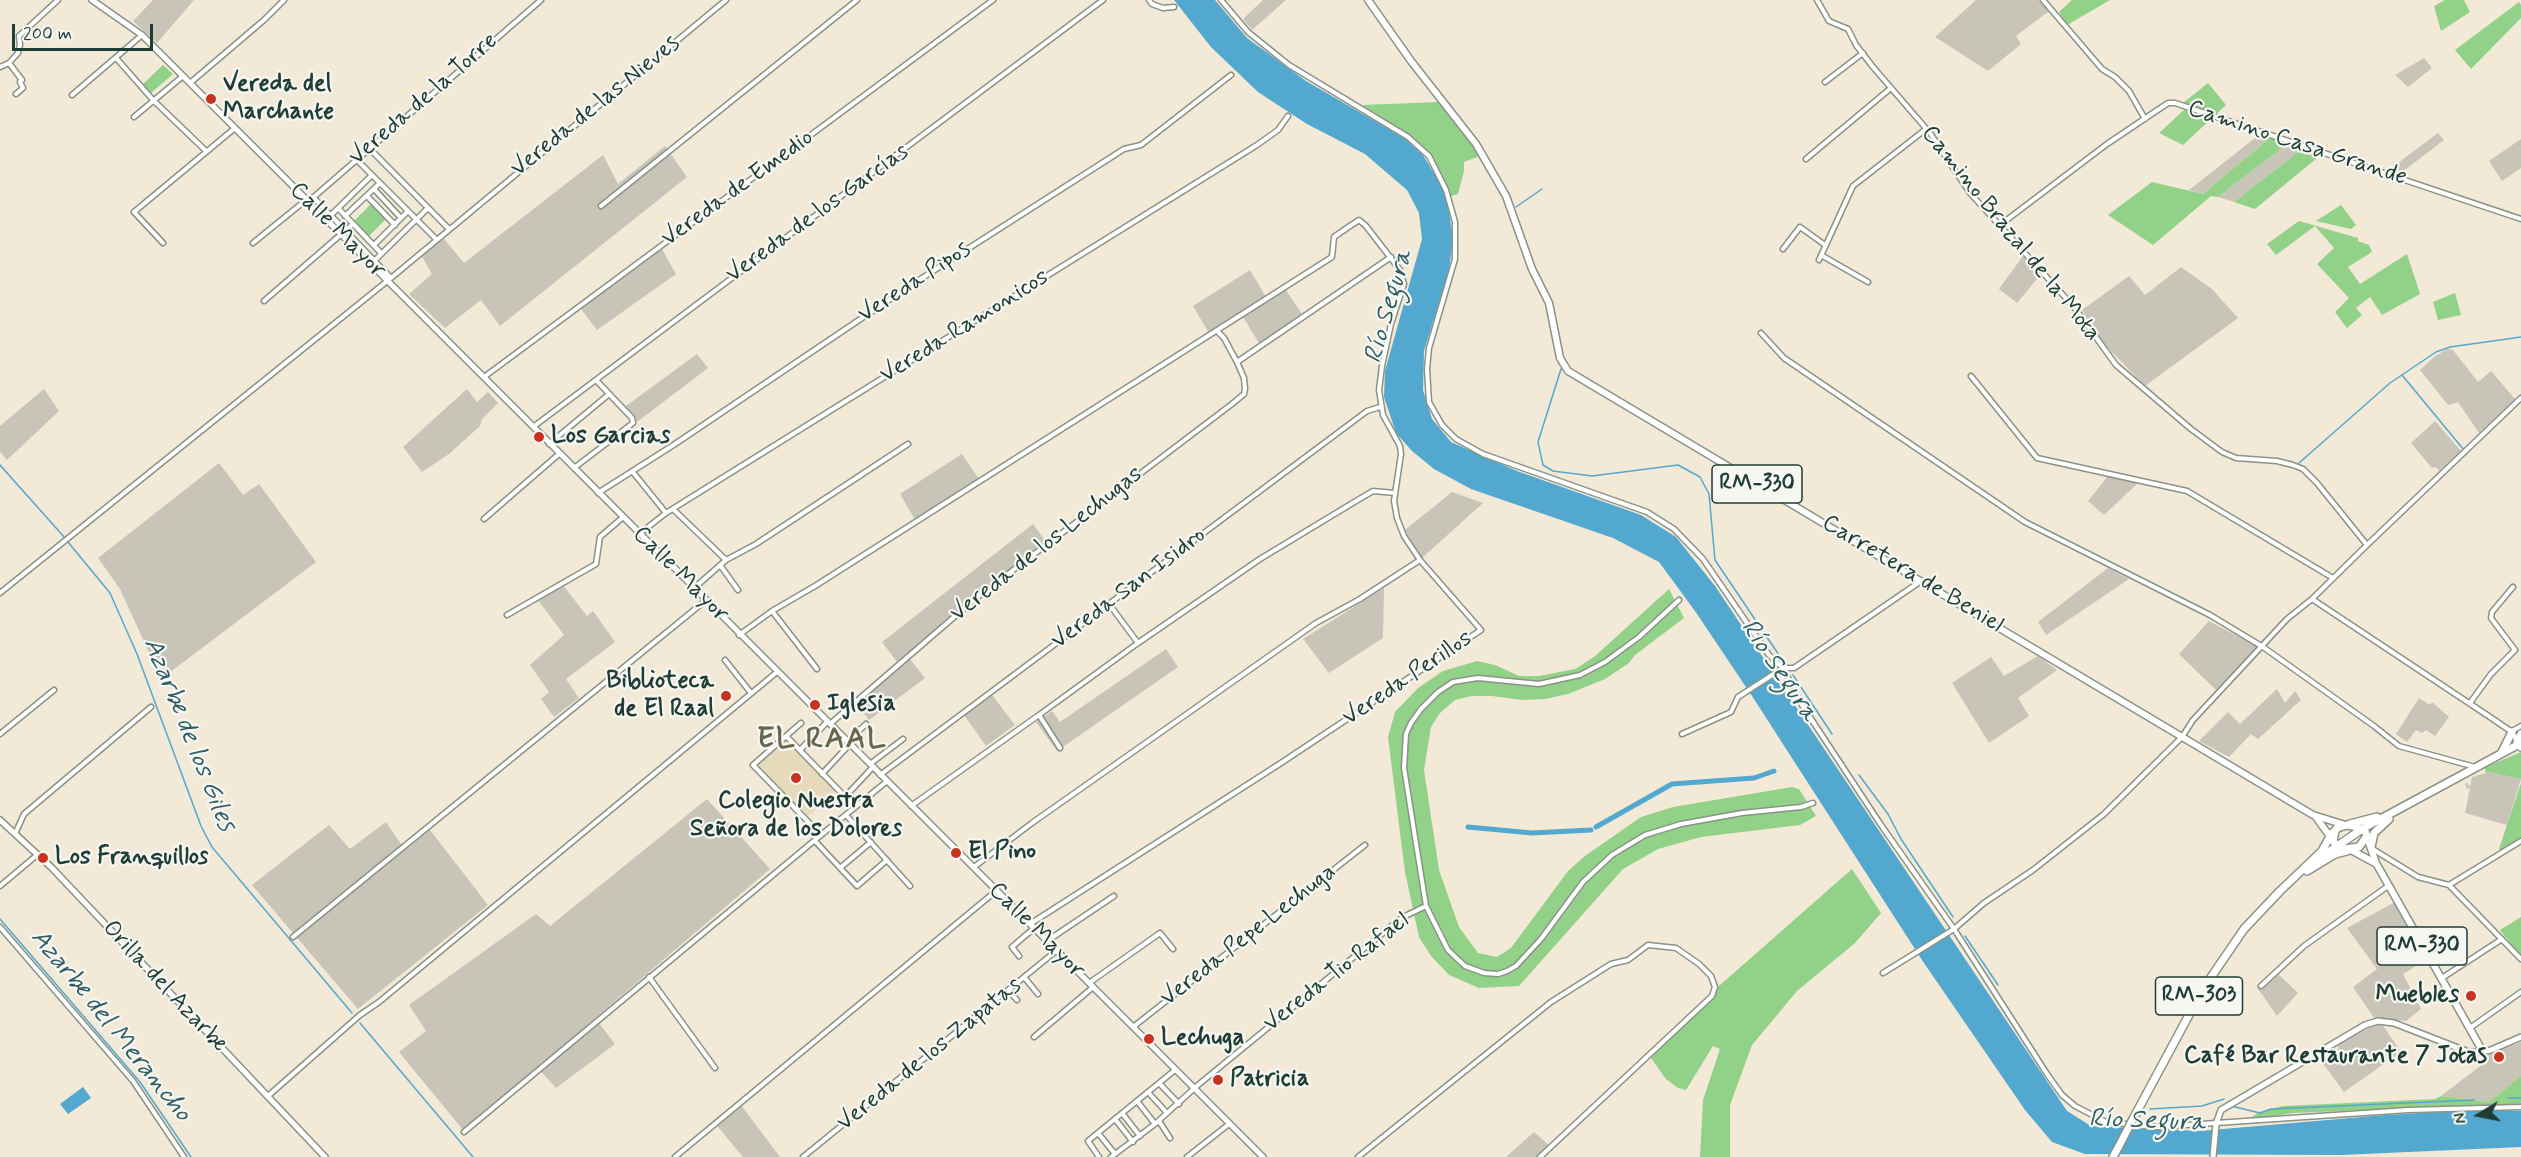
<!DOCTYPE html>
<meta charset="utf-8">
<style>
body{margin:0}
#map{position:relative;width:2521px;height:1157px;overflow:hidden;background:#f3e9d7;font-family:Mynerve,sans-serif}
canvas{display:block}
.north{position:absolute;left:2449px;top:1085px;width:60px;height:60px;-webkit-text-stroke:4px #f6f6f2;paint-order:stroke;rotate:260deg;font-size:16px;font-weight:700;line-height:24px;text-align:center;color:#1f3d34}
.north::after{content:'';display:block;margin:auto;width:21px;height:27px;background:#1f3d34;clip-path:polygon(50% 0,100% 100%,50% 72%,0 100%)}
.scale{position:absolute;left:12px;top:24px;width:141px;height:27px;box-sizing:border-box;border:3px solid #1f3d34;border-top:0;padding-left:8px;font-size:18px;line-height:21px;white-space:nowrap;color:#1f3d34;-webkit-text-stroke:4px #f6f6f2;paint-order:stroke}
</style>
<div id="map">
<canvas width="2521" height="1157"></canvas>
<div class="north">N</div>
<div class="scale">200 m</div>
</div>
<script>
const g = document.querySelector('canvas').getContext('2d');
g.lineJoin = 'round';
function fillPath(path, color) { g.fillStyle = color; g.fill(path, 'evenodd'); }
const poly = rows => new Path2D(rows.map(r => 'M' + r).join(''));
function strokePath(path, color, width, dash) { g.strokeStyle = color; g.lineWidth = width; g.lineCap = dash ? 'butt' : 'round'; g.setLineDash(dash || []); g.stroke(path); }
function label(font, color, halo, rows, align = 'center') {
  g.font = font + ' Mynerve,sans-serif'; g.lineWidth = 4.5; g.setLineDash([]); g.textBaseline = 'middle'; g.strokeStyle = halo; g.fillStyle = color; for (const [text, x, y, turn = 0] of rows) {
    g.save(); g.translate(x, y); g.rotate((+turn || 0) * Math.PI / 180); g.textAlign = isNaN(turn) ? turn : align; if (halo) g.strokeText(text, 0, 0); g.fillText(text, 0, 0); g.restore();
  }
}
fillPath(poly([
 [788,740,836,791,808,816,757,765]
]), '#e7daba');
fillPath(poly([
 [153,0,194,0,157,43,133,21],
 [1263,0,1286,0,1252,30,1243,19],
 [1976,0,2040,0,2049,11,2016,36,2021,44,1988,71,1935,37],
 [2424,58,2432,68,2408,87,2395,75],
 [2438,133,2444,140,2393,179,2382,175],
 [2260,134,2271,137,2203,194,2189,190],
 [2521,139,2521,168,2502,181,2489,161],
 [2287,144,2302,149,2234,202,2218,197],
 [665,146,687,177,500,326,481,300,445,328,409,294,432,274,421,255,444,239,464,263,603,155,618,184],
 [662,249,676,274,597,330,581,309],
 [2023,256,2041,274,2017,303,1999,289],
 [2181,267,2212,289,2238,318,2145,386,2103,343,2082,310,2129,276,2145,295],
 [1250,270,1266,297,1283,286,1302,314,1259,343,1243,317,1209,333,1193,306],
 [2447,349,2453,350,2478,382,2491,371,2515,399,2479,433,2458,402,2448,405,2420,370,2434,357],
 [697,354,708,368,637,422,626,406],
 [44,389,59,411,7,460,0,452,0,426],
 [467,389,477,402,488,392,498,403,482,419,480,426,449,454,422,472,403,447],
 [2435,421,2461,451,2439,471,2436,467,2432,468,2411,443],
 [962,454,981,482,917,523,900,494],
 [219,463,243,495,259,484,316,562,161,679,120,589,98,558],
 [2108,476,2138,483,2104,515,2088,501],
 [1452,492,1483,503,1422,558,1405,530],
 [1033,524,1046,542,897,662,882,642],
 [2108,568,2129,579,2046,635,2038,622],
 [562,584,587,616,593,611,615,642,566,679,579,698,554,717,541,699,549,692,530,665,564,635,538,600],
 [1384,588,1383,638,1329,673,1303,639],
 [2209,621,2258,647,2217,691,2179,654],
 [1166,649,1178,667,1057,751,1036,722,1052,711,1060,722],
 [2038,656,2057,670,2018,698,2029,716,1989,743,1952,683,1991,657,2004,676],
 [910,659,925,678,869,720,857,705],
 [2277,689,2285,703,2295,691,2301,700,2258,739,2251,734,2229,757,2199,741,2228,712,2240,724],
 [992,695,1015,725,986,746,964,715],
 [2419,698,2430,705,2432,702,2449,717,2435,736,2426,730,2422,733,2416,730,2407,742,2396,734],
 [2489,772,2521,779,2507,825,2465,813,2470,788,2467,789,2465,784,2467,782,2470,787,2472,777],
 [707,799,770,869,595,1018,615,1044,556,1088,537,1067,463,1130,399,1052,426,1031,409,1005,536,914,550,926],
 [386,822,405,850,430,830,488,905,358,1009,252,885,329,825,350,849],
 [2395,902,2426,960,2403,974,2421,1009,2406,1021,2374,1018,2353,987,2377,969,2347,928],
 [2274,970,2298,993,2277,1016,2257,987],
 [2382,1024,2401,1052,2344,1092,2322,1062,2339,1048,2337,1045,2374,1025],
 [2521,1042,2521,1076,2489,1102,2441,1096,2488,1060,2487,1055],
 [738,1101,780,1157,743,1157,713,1121],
 [1534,1132,1551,1147,1551,1150,1544,1157,1506,1157]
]), '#c8c4b8');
fillPath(poly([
 [2072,0,2110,0,2067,25,2059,12],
 [2445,0,2464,0,2470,12,2441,31,2434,6],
 [2519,2,2521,5,2521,18,2471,69,2455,50],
 [163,65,173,74,151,93,143,84],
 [2208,83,2226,105,2183,145,2159,133,2184,110,2183,103],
 [1439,102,1480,156,1464,162,1464,171,1458,194,1451,196,1432,158,1414,139,1362,105],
 [2271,137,2287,144,2218,197,2211,196,2153,245,2108,215,2152,182,2203,194],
 [2302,149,2322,154,2255,209,2234,202],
 [372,203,387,218,368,237,353,222],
 [2341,205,2356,225,2351,229,2316,221],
 [2299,221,2358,238,2358,241,2369,245,2372,252,2348,267,2360,284,2407,254,2420,294,2382,315,2370,297,2356,308,2362,315,2347,328,2335,312,2349,298,2317,264,2334,248,2315,226,2276,255,2267,244],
 [2455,293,2461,315,2438,320,2433,302],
 [1669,589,1684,618,1635,655,1629,663,1605,679,1568,694,1545,699,1523,700,1492,696,1472,696,1455,700,1440,713,1431,727,1424,770,1439,870,1459,927,1478,953,1497,957,1511,948,1568,871,1585,856,1641,817,1673,807,1792,787,1799,789,1816,816,1800,825,1701,837,1658,849,1623,869,1519,986,1479,988,1449,975,1431,956,1419,937,1405,872,1388,737,1395,712,1418,688,1443,671,1477,661,1495,665,1519,676,1539,676,1575,669,1594,657],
 [2521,752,2521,779,2489,772,2485,773,2486,771,2484,768],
 [2521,783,2521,838,2501,851,2499,849],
 [1852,869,1881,913,1855,943,1797,991,1752,1045,1730,1105,1730,1157,1700,1157,1703,1100,1720,1049,1713,1046,1686,1090,1678,1088,1666,1079,1651,1058,1719,986],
 [2521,917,2521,956,2500,930],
 [2521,1076,2521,1104,2293,1113,2248,1120,2259,1112,2283,1106,2435,1099,2441,1096,2489,1102]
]), '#92d188');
fillPath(poly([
 [1174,0,1215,0,1247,38,1306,81,1404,138,1423,155,1441,185,1448,204,1453,240,1449,270,1424,351,1423,390,1432,419,1451,442,1517,471,1641,515,1676,537,1715,586,2067,1111,2091,1126,2200,1131,2385,1115,2474,1110,2521,1111,2521,1147,2341,1155,2085,1154,2052,1142,2025,1110,1924,963,1752,696,1695,611,1659,562,1613,538,1471,489,1434,469,1412,451,1396,433,1384,397,1385,371,1422,239,1419,213,1407,190,1365,154,1307,124,1258,92,1211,47],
 [83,1087,91,1098,68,1114,60,1104]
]), '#53a8cf');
strokePath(poly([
 [1516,207,1542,189],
 [1561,369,1538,442,1543,465,1553,471,1592,476,1678,465,1700,477,1709,494,1715,560,1781,658],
 [2402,375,2464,450],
 [2299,463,2390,383,2436,352,2450,347,2521,337],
 [0,465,65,538],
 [68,542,110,593,137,654,201,826,212,847,352,1013],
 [1793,675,1832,734],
 [1859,775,1888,814,1901,839,1953,917],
 [0,919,140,1082,191,1157],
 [1965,936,1998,985],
 [360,1023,473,1157],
 [2509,1098,2521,1098],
 [2231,1106,2260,1113,2271,1109,2474,1100],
 [2150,1109,2202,1106,2224,1099]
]), '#53a8cf', 1.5);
strokePath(poly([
 [1468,827,1532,833,1591,830],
 [1596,827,1672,784,1754,778,1774,771]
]), '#53a8cf', 5);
const street = poly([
 [1149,0,1152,4,1163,8,1174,7],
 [1221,0,1248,32,1289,65,1408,137,1429,156,1446,190,1455,222,1455,259,1429,348,1427,369,1429,402,1442,425,1456,439,1483,454,1647,512,1674,529,1703,559,1769,655,1783,668,1802,705,1881,825,1954,929,2047,1074,2062,1095,2075,1106,2106,1122,2157,1127,2408,1110,2521,1107],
 [1817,0,1829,21,1848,29,1856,45,1873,67,1930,133,1970,193,2074,307,2116,365,2191,429,2222,452,2236,458,2277,461,2293,465,2303,469,2317,483,2367,545,2312,599],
 [2043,0,2102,69,2115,77,2129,91,2145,119],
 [117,59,153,100,206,151],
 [0,67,9,63],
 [1825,82,1863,53],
 [190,83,264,20,284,0],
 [16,94,23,88,20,82,22,80,9,63,18,53,20,45,19,36,58,0],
 [72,95,142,35],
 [134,117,183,76],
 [369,148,448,228],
 [356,159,436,239],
 [1806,159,1891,88],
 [374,189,401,218],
 [367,196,395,225],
 [313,197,391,278],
 [308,202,541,0],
 [601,206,857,0],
 [338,208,381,253],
 [345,216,380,183],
 [329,217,372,175],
 [2000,225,2107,144,2168,103,2175,103,2521,219],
 [163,243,134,212,235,128],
 [253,243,306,200],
 [374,245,408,211],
 [1783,249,1800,227,1825,245],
 [1821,255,1868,282],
 [1819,260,1853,186,1926,129],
 [373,262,428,208],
 [264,301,353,224],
 [1217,331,1224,338,1237,362,1391,257],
 [1761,333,1784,358,2025,522,2210,615,2263,647,2374,726,2399,746,2475,767],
 [1971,376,2037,458,2187,491,2333,578],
 [484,377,993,0],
 [533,427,1103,0],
 [549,444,608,395],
 [574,468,633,423,632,418,596,380],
 [632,471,666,513],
 [598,493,675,444,908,287,1124,149,1141,145,1231,75],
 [673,509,726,560],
 [484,519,559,454],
 [639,534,666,513,1257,145,1278,130,1288,116],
 [2367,545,2521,398],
 [720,565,738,590],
 [693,589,726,560,756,544,908,444],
 [0,593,391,278,726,0],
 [1679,600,1639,637,1605,662,1580,675,1539,684,1478,678,1453,682,1438,692,1421,709,1411,723,1406,734,1404,768,1426,906,1448,950,1465,966,1484,973,1498,974,1507,971,1516,966,1541,939,1583,882,1612,855,1645,835,1681,824,1742,813,1801,807,1813,803],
 [772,611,817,669],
 [507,615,596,564,600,537,622,518],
 [739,635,772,611,815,586,1332,257,1334,237,1347,228,1359,220,1366,226,1400,270,1404,284,1391,324,1382,366,1379,390,1383,415,1400,446,1401,454,1394,501,1397,518,1404,536,1420,560,1481,630,1281,763,1030,924],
 [1138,643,1260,559,1356,501,1373,491,1395,493],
 [725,660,751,693],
 [2470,703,2491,674,2515,650,2491,618,2492,612,2513,587],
 [1039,715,1138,643,1109,604],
 [801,723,753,765,821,835,886,782],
 [830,724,975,599,1232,404,1244,394,1245,389,1244,378,1237,362],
 [2512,731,2521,726],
 [0,734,54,690],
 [1682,734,1731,712,1738,697,1783,668,1794,668,1921,581],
 [786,736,855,807],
 [847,742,866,724],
 [800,750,827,722],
 [870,764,903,739],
 [822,774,849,745],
 [880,775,1367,411,1380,407],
 [845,797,872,768],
 [911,806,1039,715,1060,748],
 [846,815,910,886],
 [15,834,24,814,151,707],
 [815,841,857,886,887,860],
 [2371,848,2418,877,2449,885,2521,959],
 [974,867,1032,823,1316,623,1360,599,1420,560],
 [840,868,871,842],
 [2449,885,2521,841],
 [0,886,37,855],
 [0,927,133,1081,184,1157],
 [293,937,705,601],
 [1047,941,1114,896],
 [1019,956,1012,947,1033,929],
 [1883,973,1954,929,1984,903,2033,870,2104,814,2182,737,2193,720,2287,619,2312,599,2490,717,2512,732,2517,741],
 [649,977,715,1068],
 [1024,977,1038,994],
 [2442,978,2502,939],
 [1089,983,1160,933,1173,949],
 [2261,986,2304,946,2388,886],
 [1008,990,1017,1000],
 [1133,1027,1365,845],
 [2470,1028,2521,992],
 [1034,1037,1092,988],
 [1159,1083,1179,1104],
 [1148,1092,1167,1113],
 [268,1096,360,1015,379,1002,777,672],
 [1137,1101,1155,1124],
 [1122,1113,1140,1136],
 [1115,1119,1133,1142],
 [1159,1121,1170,1138],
 [464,1132,821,835],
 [1098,1133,1115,1154],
 [675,1157,996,891],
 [803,1157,1056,951],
 [1099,1157,1088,1141,1175,1070],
 [1111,1157,1155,1124,1198,1085,1394,924,1403,917,1426,906],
 [1187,1157,1229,1124],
 [1358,1157,1551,1002,1611,964,1628,960,1648,945,1676,948,1699,964,1711,976,1715,987,1712,996,1540,1157]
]);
const secondary = poly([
 [92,0,142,35,1263,1157],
 [0,820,52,868,325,1157],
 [2213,1157,2216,1124,2221,1110,2365,1025,2378,1021,2394,1023,2471,1053,2491,1050,2521,1037]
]);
const primary = poly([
 [1368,0,1411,61,1476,144,1506,196,1532,269,1549,303,1560,358,1568,371,2313,815,2345,825],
 [2316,817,2331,838],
 [2369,843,2376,863,2483,1052],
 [2351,850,2375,863]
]);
const highway = poly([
 [2521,734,2517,742,2521,747],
 [2502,752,2512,732],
 [2350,824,2377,817],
 [2371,847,2374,833,2389,819],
 [2320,858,2362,829,2521,743],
 [2307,871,2335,854,2347,851],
 [2133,1119,2203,989,2244,929,2280,891,2322,851,2332,833,2335,831,2337,828,2347,825,2353,826,2365,831,2367,836,2359,847,2344,849,2338,847,2333,841,2335,831],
 [2113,1157,2119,1146]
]);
strokePath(street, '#899386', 7);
strokePath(secondary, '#899386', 8);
strokePath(primary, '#899386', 9);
strokePath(highway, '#899386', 10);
strokePath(street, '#fff', 4);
strokePath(secondary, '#fff', 5);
strokePath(primary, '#fff', 6);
strokePath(highway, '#fff', 7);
const highwayBridge = poly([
 [2119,1146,2133,1119]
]);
strokePath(highwayBridge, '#899386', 10, []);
strokePath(highwayBridge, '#fff', 7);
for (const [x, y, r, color] of [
 [211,99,6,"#c8321e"],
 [539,437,6,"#c8321e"],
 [726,696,6,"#c8321e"],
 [815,705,6,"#c8321e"],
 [796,778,6,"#c8321e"],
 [956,853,6,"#c8321e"],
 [43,858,6,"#c8321e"],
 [2471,996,6,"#c8321e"],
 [1149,1039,6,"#c8321e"],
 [2499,1057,6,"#c8321e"],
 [1218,1080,6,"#c8321e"]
]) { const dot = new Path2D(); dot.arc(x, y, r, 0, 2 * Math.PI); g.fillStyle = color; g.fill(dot); strokePath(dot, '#f6f6f2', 2); }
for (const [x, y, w] of [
 [1757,484,90],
 [2422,946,90],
 [2199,996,87]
]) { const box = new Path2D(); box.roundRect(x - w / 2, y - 19, w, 38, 4.5); g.fillStyle = '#f6f6f2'; g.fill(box); strokePath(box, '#1f3d34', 1.5); }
label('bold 22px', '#1f3d34', null, [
 ["RM-330",1757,484],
 ["RM-330",2422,946],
 ["RM-303",2199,996]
]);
label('bold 24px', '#1f3d34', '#f6f6f2', [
 ["Vereda del",223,85],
 ["Marchante",223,113],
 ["Los Garcias",551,437],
 ["Biblioteca",714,682,"right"],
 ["de El Raal",714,710,"right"],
 ["Iglesia",827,705],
 ["Colegio Nuestra",796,802,"center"],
 ["Señora de los Dolores",796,830,"center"],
 ["El Pino",968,853],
 ["Los Franquillos",55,858],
 ["Muebles",2459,996,"right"],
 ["Lechuga",1161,1039],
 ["Café Bar Restaurante 7 Jotas",2487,1057,"right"],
 ["Patricia",1230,1080]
], 'left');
label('24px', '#1f3d34', '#f6f6f2', [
 ["Vereda de la Torre",424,100,-41],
 ["Vereda de las Nieves",596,107,-39],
 ["Camino Casa Grande",2297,144,18],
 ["Vereda de Emedio",738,189,-36],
 ["Vereda de los Garcías",818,214,-36],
 ["Calle Mayor",337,231,45],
 ["Camino Brazal de la Mota",2010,234,51],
 ["Vereda Pipos",915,283,-33],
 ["Vereda Ramonicos",965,327,-32],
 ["Vereda de los Lechugas",1047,545,-38],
 ["Calle Mayor",680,575,45],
 ["Carretera de Beniel",1912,575,31],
 ["Vereda San Isidro",1129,589,-37],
 ["Vereda Perillos",1408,679,-34],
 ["Calle Mayor",1036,931,45],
 ["Vereda Pepe Lechuga",1249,936,-38],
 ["Vereda Tio Rafael",1337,973,-38],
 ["Orilla del Azarbe",164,987,47],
 ["Vereda de los Zapatas",930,1055,-39]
]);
label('italic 26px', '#2f5d62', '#f6f6f2', [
 ["Río Segura",1390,307,-74],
 ["Río Segura",1778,671,56],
 ["Azarbe de los Giles",188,735,68],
 ["Azarbe del Merancho",110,1026,51],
 ["Río Segura",2147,1122,2]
]);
g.letterSpacing = '1.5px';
label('bold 30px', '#68674c', '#f6f6f2', [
 ["EL RAAL",822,741]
]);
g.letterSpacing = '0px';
</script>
